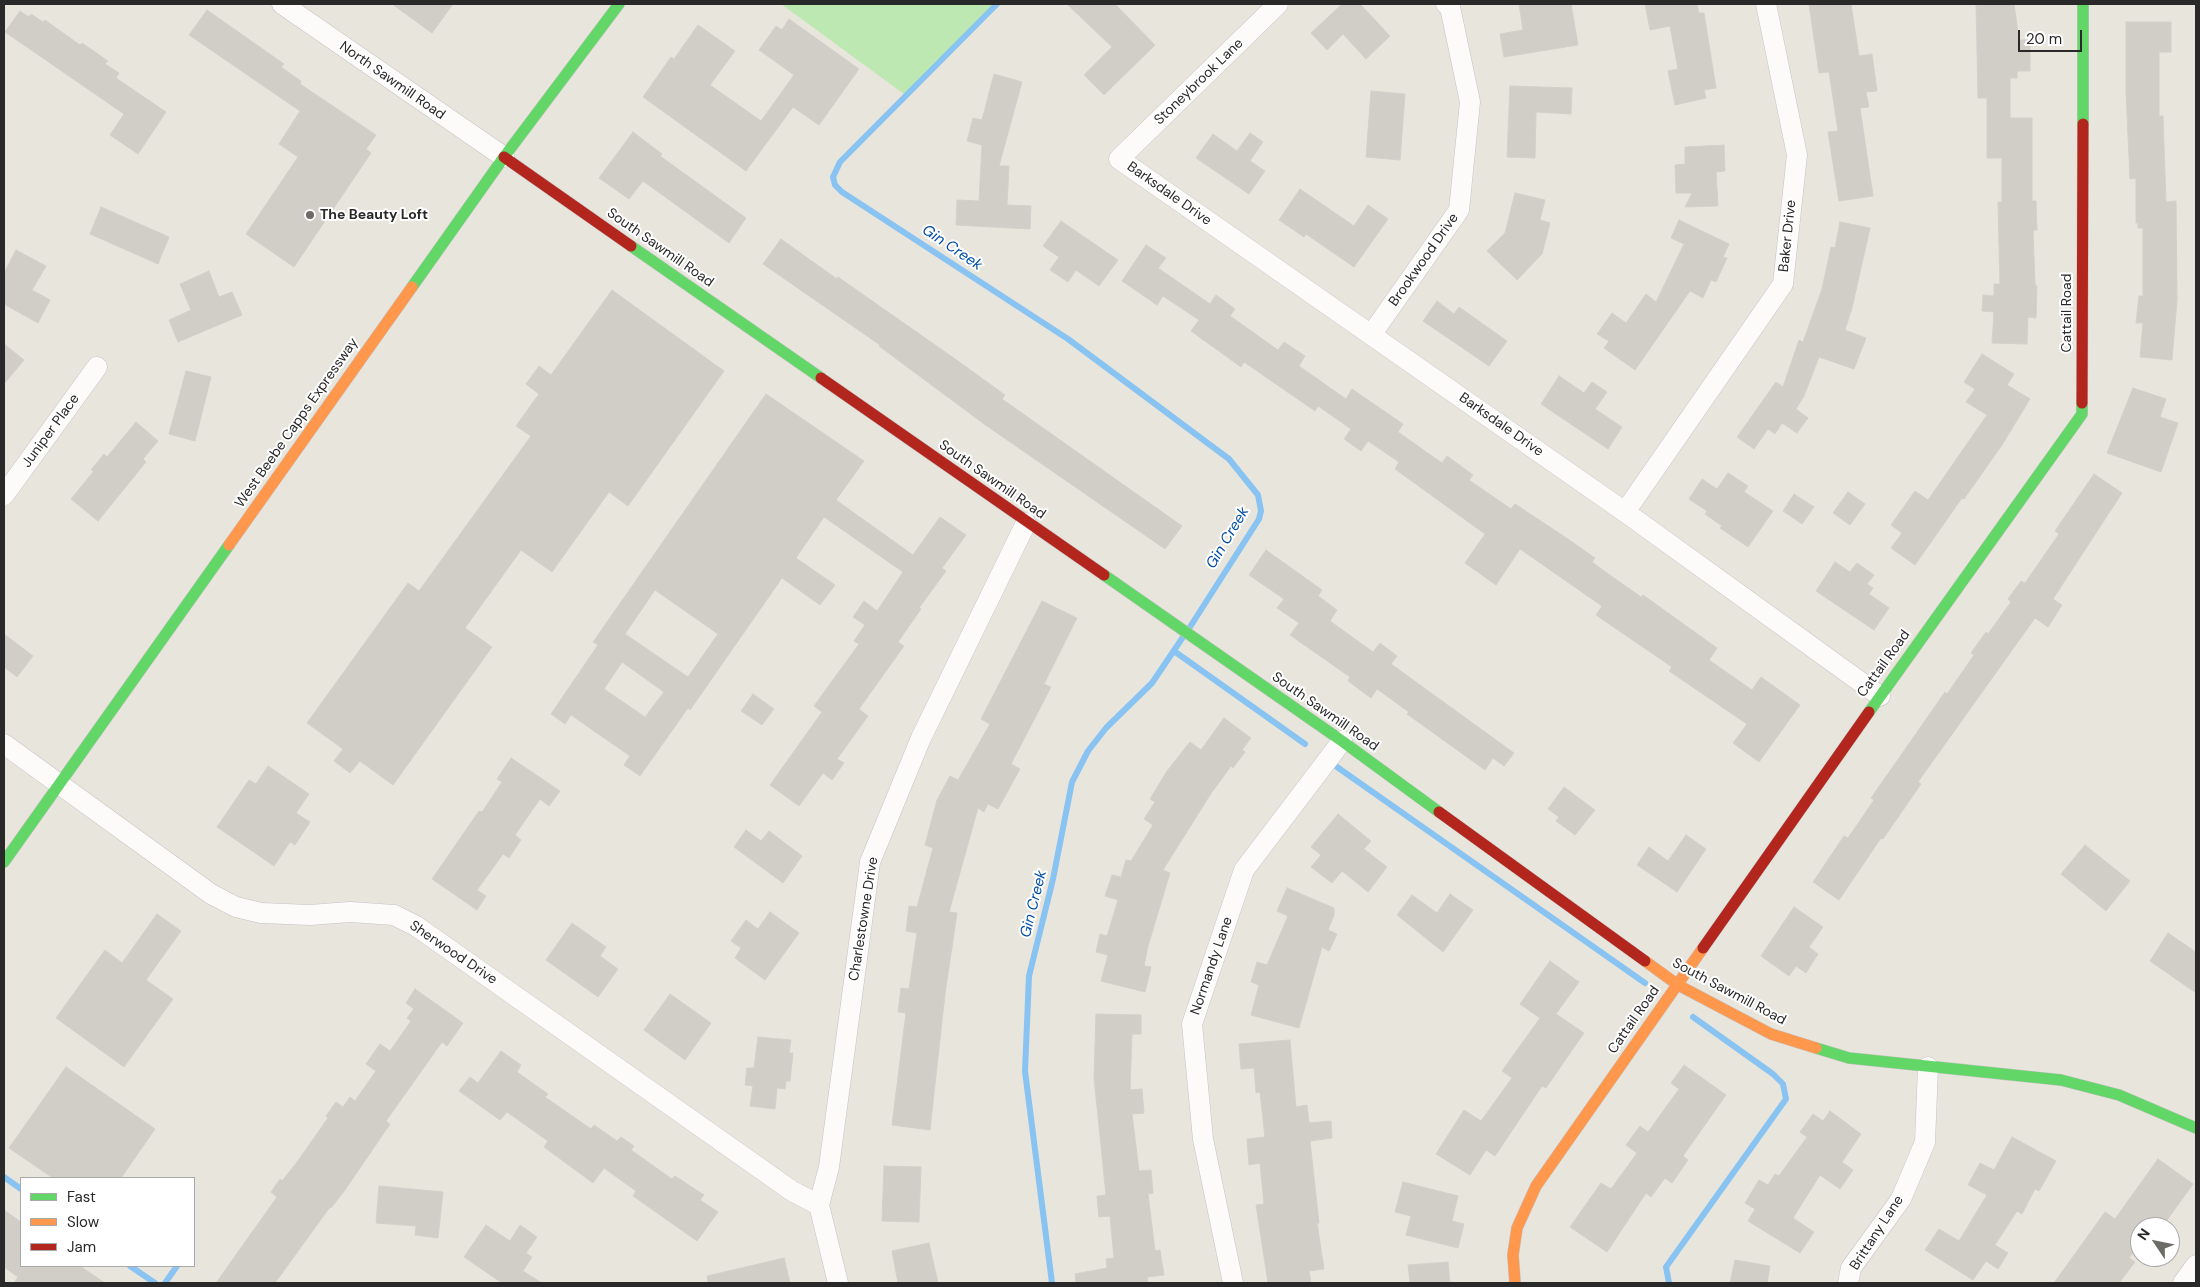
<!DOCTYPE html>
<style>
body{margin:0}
#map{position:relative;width:2200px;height:1287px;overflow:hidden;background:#e8e5dd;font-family:"DM Sans",sans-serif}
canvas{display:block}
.frame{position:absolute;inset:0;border:5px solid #292929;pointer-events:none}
.legend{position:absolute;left:20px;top:1177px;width:175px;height:90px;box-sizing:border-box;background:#fff;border:1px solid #a9a9a9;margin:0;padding:6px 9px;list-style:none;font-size:15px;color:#292929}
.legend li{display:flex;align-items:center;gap:10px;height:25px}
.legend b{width:25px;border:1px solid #a9a9a9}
.north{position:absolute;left:2130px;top:1217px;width:50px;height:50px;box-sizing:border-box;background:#fff;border:1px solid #a9a9a9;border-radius:50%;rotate:304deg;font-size:14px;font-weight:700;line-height:20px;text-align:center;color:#292929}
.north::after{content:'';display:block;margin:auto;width:18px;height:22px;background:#6c6b68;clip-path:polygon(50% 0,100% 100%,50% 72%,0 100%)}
.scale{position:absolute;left:2018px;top:30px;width:64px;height:22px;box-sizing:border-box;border:2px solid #292929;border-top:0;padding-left:6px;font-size:15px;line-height:18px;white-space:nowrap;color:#292929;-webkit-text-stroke:4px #fff;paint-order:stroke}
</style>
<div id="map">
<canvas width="2200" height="1287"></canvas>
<div class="frame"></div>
<ul class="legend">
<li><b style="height:6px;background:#63d668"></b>Fast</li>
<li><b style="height:6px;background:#ff974d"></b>Slow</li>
<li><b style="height:6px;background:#b3261e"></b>Jam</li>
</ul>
<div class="north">N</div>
<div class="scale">20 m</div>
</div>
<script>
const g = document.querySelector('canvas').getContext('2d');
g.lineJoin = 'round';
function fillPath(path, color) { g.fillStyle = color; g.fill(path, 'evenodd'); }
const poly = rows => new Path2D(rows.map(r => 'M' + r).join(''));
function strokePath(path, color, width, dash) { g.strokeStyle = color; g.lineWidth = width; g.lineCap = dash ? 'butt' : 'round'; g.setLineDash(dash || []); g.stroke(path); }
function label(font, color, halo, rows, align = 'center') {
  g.font = font + ' "DM Sans",sans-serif'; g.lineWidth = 4; g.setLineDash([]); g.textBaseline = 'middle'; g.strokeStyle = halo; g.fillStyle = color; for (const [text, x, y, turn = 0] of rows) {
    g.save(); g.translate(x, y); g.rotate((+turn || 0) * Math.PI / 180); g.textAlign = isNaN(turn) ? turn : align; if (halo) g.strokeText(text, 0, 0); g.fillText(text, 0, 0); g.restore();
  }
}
fillPath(poly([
 [781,4,994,4,904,94]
]), '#bee8b2');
strokePath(poly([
 [997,4,840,162,833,177,835,185,842,192,1068,339,1229,459,1258,495,1261,511,1259,519,1190,627],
 [1174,651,1305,744],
 [1337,767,1645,983],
 [4,1177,21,1189],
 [130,1266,155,1283],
 [165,1283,177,1266],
 [1052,1283,1025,1071,1029,976,1053,879,1072,782,1088,751,1106,728,1152,683,1183,637],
 [1669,1283,1666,1267,1786,1099,1783,1084,1773,1074,1693,1017]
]), '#88c3f2', 6);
const building = poly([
 [392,4,453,4,432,33,392,4],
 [1067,4,1115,4,1155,45,1104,95,1084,75,1112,47,1067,4],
 [1342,4,1360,4,1390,36,1366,59,1343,34,1327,50,1311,33,1342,4],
 [1519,4,1571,4,1578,45,1504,57,1500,34,1523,30,1519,4],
 [1645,4,1697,4,1699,13,1704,13,1716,88,1704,90,1706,98,1675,105,1668,71,1678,69,1670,26,1650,30,1645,4],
 [1809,4,1851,4,1859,56,1872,54,1877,91,1866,92,1869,107,1860,108,1873,196,1839,201,1828,132,1838,131,1829,72,1819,73,1809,4],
 [1976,4,2014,4,2019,40,2030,40,2030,71,2017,71,2017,78,2010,78,2010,118,2032,118,2032,201,2036,201,2037,230,2033,230,2035,285,2037,286,2036,318,2028,317,2027,344,1992,343,1994,312,1982,311,1983,295,1994,296,1994,284,2000,284,1998,202,2002,202,2002,158,1987,158,1987,98,1978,98,1976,4],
 [207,10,284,64,281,67,301,81,300,84,376,135,366,149,371,153,294,267,246,234,298,157,279,144,300,111,189,35,207,10],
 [20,11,29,17,31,14,43,22,45,20,80,45,82,43,108,61,105,64,119,73,116,78,166,112,138,154,110,135,124,114,5,32,20,11],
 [789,19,859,69,819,125,793,107,746,171,643,97,671,57,674,59,698,25,735,51,710,85,761,121,794,75,759,50,776,26,782,30,789,19],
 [2126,22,2171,22,2171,52,2159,52,2159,116,2163,116,2166,202,2176,201,2177,300,2172,360,2140,357,2143,323,2136,323,2139,296,2143,296,2143,228,2138,228,2138,223,2136,223,2136,178,2130,179,2126,91,2126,22],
 [994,74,1022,82,999,166,1009,166,1007,205,1031,206,1030,229,956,225,957,200,979,201,982,145,967,141,973,118,982,120,994,74],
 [1510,86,1572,88,1571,114,1536,112,1535,158,1507,157,1510,86],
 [1371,91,1405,94,1400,160,1366,157,1371,91],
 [633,132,662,154,660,156,746,218,729,243,643,181,629,199,599,178,633,132],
 [1250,133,1263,142,1250,161,1265,171,1249,194,1196,158,1213,134,1237,151,1250,133],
 [1724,145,1725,171,1716,172,1718,206,1685,207,1692,193,1676,193,1675,165,1685,164,1685,147,1724,145],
 [1300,189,1354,226,1368,205,1388,219,1354,267,1306,234,1304,237,1279,220,1300,189],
 [1515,193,1545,200,1540,220,1550,223,1542,254,1517,280,1487,251,1505,233,1515,193],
 [101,207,169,237,158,264,90,234,101,207],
 [1679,220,1729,244,1723,257,1727,258,1716,282,1711,280,1703,298,1690,291,1635,370,1604,348,1609,341,1597,334,1612,313,1626,323,1646,294,1656,302,1684,244,1671,238,1679,220],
 [1061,221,1118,260,1099,286,1076,270,1068,282,1050,270,1059,257,1043,246,1061,221],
 [1840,222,1870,228,1852,308,1845,330,1866,338,1854,369,1819,357,1804,396,1796,409,1808,418,1797,433,1782,423,1775,434,1768,429,1754,449,1737,437,1776,382,1783,387,1799,340,1803,342,1822,289,1831,247,1835,248,1840,222],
 [781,239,837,279,838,277,958,361,1005,395,1002,399,1182,526,1165,549,984,424,879,346,880,345,763,264,781,239],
 [1146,245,1166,258,1158,268,1210,304,1216,295,1235,309,1230,316,1278,350,1284,342,1305,356,1299,366,1346,399,1352,389,1403,424,1398,432,1442,463,1447,456,1473,475,1469,480,1511,509,1515,504,1565,537,1595,558,1592,562,1607,573,1641,597,1643,595,1717,648,1709,660,1752,690,1761,677,1800,705,1759,762,1733,743,1747,724,1669,671,1672,667,1596,615,1602,606,1520,549,1496,585,1465,563,1485,534,1395,469,1399,462,1368,441,1361,451,1344,439,1351,429,1318,406,1315,411,1244,362,1241,367,1191,331,1199,320,1163,296,1157,305,1122,281,1146,245],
 [16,250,46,266,32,290,50,300,38,323,4,304,4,273,16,250],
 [209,271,219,297,232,292,242,315,178,342,169,320,191,310,180,284,209,271],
 [612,290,724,371,628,506,609,492,552,572,521,550,465,628,492,647,393,785,360,761,350,773,334,761,343,749,307,723,408,583,419,591,531,436,516,426,539,394,526,384,539,366,551,375,612,290],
 [1437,301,1454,314,1459,307,1507,341,1489,366,1423,321,1437,301],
 [4,344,24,360,4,384,4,344],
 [1982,354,2014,374,2007,385,2030,399,2002,445,1964,499,1962,498,1915,565,1891,548,1902,533,1891,525,1915,491,1928,500,1987,415,1966,402,1975,389,1964,382,1982,354],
 [186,371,211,377,195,441,169,434,186,371],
 [1559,376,1584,393,1592,382,1607,392,1595,409,1622,427,1608,449,1541,404,1559,376],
 [2133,388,2166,399,2160,417,2178,423,2161,472,2107,453,2133,388],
 [766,394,864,461,836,500,913,555,940,517,966,535,942,568,946,571,919,608,921,609,898,642,904,646,859,709,868,716,837,759,844,763,832,780,823,773,799,806,770,785,822,712,814,706,859,644,854,641,865,625,853,617,864,601,877,611,903,572,824,517,796,558,835,585,820,605,782,578,690,710,688,708,640,776,624,765,630,756,571,715,565,724,551,714,598,645,593,642,766,394],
 [655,590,718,634,688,677,625,634,655,590],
 [622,662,664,692,645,717,604,689,622,662],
 [136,422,158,441,143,459,146,462,98,521,71,499,94,471,91,470,104,454,107,457,136,422],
 [1728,473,1748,486,1744,492,1773,511,1748,547,1720,528,1722,526,1705,514,1707,511,1689,499,1702,479,1717,489,1728,473],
 [2094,474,2122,493,2053,599,2062,605,2048,627,2035,618,1918,782,1921,784,1883,839,1881,838,1839,900,1813,882,1844,836,1848,838,1874,800,1871,798,1945,692,1947,694,1974,655,1971,653,1986,632,1988,634,2011,602,2008,599,2021,581,2025,583,2059,534,2055,531,2094,474],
 [1848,492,1865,504,1850,525,1833,513,1848,492],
 [1794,494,1814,507,1802,524,1783,511,1794,494],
 [1266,550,1322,590,1318,596,1337,610,1330,621,1373,652,1380,643,1397,656,1391,664,1514,753,1504,766,1493,758,1485,770,1407,714,1409,712,1377,689,1371,698,1348,681,1350,677,1290,635,1299,623,1277,608,1284,599,1249,575,1266,550],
 [1835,562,1850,572,1857,563,1874,575,1867,584,1873,588,1869,594,1889,608,1874,630,1816,591,1835,562],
 [1042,601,1077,618,1044,684,1051,687,1011,764,1020,769,998,809,988,804,984,812,978,808,949,912,957,913,945,994,930,1130,892,1125,906,1013,898,1012,901,988,909,989,917,933,906,931,909,906,917,907,933,848,925,845,937,800,950,776,958,780,990,724,981,719,1042,601],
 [4,634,33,656,17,677,4,667,4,634],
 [753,694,774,709,762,725,741,711,753,694],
 [1224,718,1251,738,1242,750,1245,752,1233,768,1231,766,1210,795,1163,870,1170,873,1148,946,1144,966,1151,967,1145,992,1101,981,1108,955,1096,952,1100,934,1107,936,1118,900,1105,896,1112,875,1121,877,1126,860,1131,861,1153,825,1144,819,1155,802,1150,799,1167,771,1190,742,1201,750,1224,718],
 [511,758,560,791,549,806,540,799,515,835,521,840,509,858,503,854,477,890,486,896,477,910,432,879,479,811,482,812,502,782,497,779,511,758],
 [268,766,309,794,296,813,310,822,295,845,290,842,274,866,217,827,249,780,256,784,268,766],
 [1564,787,1595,810,1575,835,1556,821,1559,817,1548,809,1564,787],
 [1338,814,1371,841,1364,849,1387,867,1368,892,1342,871,1332,883,1311,867,1321,855,1311,847,1338,814],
 [746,830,761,841,769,831,802,856,783,883,734,847,746,830],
 [1686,835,1706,849,1677,892,1637,865,1649,847,1668,861,1686,835],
 [2085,845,2130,881,2106,911,2061,874,2085,845],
 [1287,888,1334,908,1334,915,1328,930,1337,934,1329,951,1322,947,1299,1028,1251,1015,1259,985,1251,982,1257,962,1267,965,1288,916,1277,911,1287,888],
 [1450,894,1473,910,1443,952,1397,915,1412,895,1437,913,1450,894],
 [1794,907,1823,927,1809,947,1818,954,1806,973,1796,966,1789,976,1761,956,1794,907],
 [770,912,799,933,765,980,735,958,741,948,731,941,746,920,758,929,770,912],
 [157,914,181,931,146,980,173,999,124,1067,56,1018,105,950,122,963,157,914],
 [572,923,606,947,600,956,618,969,598,997,546,960,572,923],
 [2168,933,2196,952,2196,993,2150,961,2168,933],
 [1550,961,1579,982,1556,1014,1584,1033,1546,1088,1542,1086,1495,1156,1486,1150,1470,1175,1436,1154,1464,1110,1481,1121,1512,1078,1502,1071,1540,1018,1520,1004,1550,961],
 [415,989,463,1023,447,1046,442,1042,386,1121,390,1124,345,1190,331,1208,330,1207,275,1283,216,1283,277,1197,271,1192,280,1179,282,1181,297,1162,328,1118,326,1116,336,1102,343,1107,350,1097,355,1101,376,1071,366,1064,380,1044,390,1051,411,1021,407,1018,414,1009,406,1003,415,989],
 [670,994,711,1023,685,1060,644,1030,670,994],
 [1096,1014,1141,1015,1141,1034,1132,1034,1130,1090,1142,1089,1144,1113,1132,1114,1139,1171,1151,1170,1153,1193,1148,1194,1155,1251,1160,1250,1164,1275,1147,1277,1148,1283,1076,1283,1075,1274,1107,1268,1106,1259,1114,1258,1110,1216,1099,1217,1097,1196,1106,1195,1094,1078,1096,1014],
 [758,1037,791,1040,789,1053,793,1053,790,1081,786,1081,785,1089,777,1088,775,1109,750,1106,753,1086,745,1085,747,1068,754,1068,758,1037],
 [1290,1040,1296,1107,1307,1105,1309,1123,1331,1121,1332,1138,1310,1141,1319,1223,1317,1223,1324,1269,1309,1271,1311,1283,1268,1283,1256,1205,1264,1204,1260,1163,1249,1165,1247,1139,1265,1137,1260,1092,1256,1093,1254,1068,1241,1069,1239,1044,1290,1040],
 [501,1051,521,1065,517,1072,548,1094,545,1097,591,1129,594,1125,617,1141,621,1137,634,1146,631,1150,672,1179,675,1176,704,1195,700,1200,718,1212,697,1241,633,1196,636,1191,604,1168,593,1183,544,1147,548,1141,507,1112,500,1120,459,1091,470,1077,478,1083,501,1051],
 [1684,1065,1726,1095,1683,1156,1688,1160,1672,1183,1665,1178,1651,1197,1646,1193,1607,1252,1570,1227,1601,1183,1611,1189,1637,1153,1626,1145,1640,1126,1648,1132,1679,1089,1671,1083,1684,1065],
 [66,1067,155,1129,121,1178,53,1178,9,1148,66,1067],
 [1830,1111,1861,1134,1842,1162,1853,1170,1840,1189,1820,1175,1793,1218,1814,1232,1800,1253,1748,1221,1755,1209,1745,1203,1759,1180,1768,1185,1775,1174,1779,1176,1807,1137,1800,1132,1813,1114,1823,1121,1830,1111],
 [2012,1137,2056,1161,2039,1191,2035,1189,2022,1214,2017,1211,1995,1245,2008,1253,1998,1269,1986,1261,1973,1280,1925,1250,1939,1229,1959,1241,1987,1195,1968,1185,1980,1163,1994,1170,2012,1137],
 [2158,1159,2193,1184,2162,1227,2140,1227,2140,1242,2129,1258,2135,1262,2119,1283,2054,1283,2105,1212,2115,1219,2158,1159],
 [884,1166,921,1167,919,1222,882,1221,884,1166],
 [1403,1182,1458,1196,1452,1221,1464,1224,1458,1248,1406,1235,1411,1216,1395,1212,1403,1182],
 [379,1186,443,1192,438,1238,415,1235,416,1226,376,1223,379,1186],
 [4,1210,21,1222,21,1266,80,1266,105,1283,14,1283,18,1277,4,1267,4,1210],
 [486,1225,510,1241,520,1225,537,1237,526,1253,532,1257,523,1271,542,1283,502,1283,464,1257,486,1225],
 [929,1243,938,1283,898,1283,892,1251,929,1243],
 [784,1258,790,1283,708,1283,707,1276,784,1258],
 [1735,1260,1770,1266,1767,1283,1730,1283,1735,1260],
 [1448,1262,1450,1283,1410,1283,1408,1265,1448,1262]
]);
fillPath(building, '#d1cec8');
strokePath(building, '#d3d0c9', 1);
const street = poly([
 [282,4,504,157],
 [1278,4,1119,159,1625,512,1880,696],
 [1371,335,1459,210,1470,102,1450,7,1446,4],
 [4,495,97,367],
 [1625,512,1783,284,1797,155,1766,4],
 [4,744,211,894,236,907,261,913,310,915,350,912,394,915,416,926,792,1191,819,1205],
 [838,1283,819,1205,829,1167,870,862,921,738,1026,523],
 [1233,1283,1203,1139,1192,1024,1244,870,1342,741],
 [1848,1283,1851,1268,1901,1199,1925,1142,1928,1067],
 [2183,1283,2196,1265]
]);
const fast = poly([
 [2083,124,2083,4],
 [631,246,821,378],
 [412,287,504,157,619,4],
 [1104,575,1342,741,1439,812],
 [1869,712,2082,414,2082,403],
 [4,862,229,545],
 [1816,1048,1849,1058,2061,1080,2119,1095,2196,1128]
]);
const slow = poly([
 [229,545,412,287],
 [1645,961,1678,985,1771,1034,1816,1048],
 [1515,1283,1513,1255,1517,1228,1536,1186,1703,948]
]);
const jam = poly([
 [504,157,631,246],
 [821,378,1104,575],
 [2082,403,2083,124],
 [1439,812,1645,961],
 [1703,948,1869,712]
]);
strokePath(street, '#c5c3c4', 21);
strokePath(fast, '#c5c3c4', 12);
strokePath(slow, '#c5c3c4', 12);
strokePath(jam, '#c5c3c4', 12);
strokePath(street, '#fcfbfa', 20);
strokePath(fast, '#63d668', 11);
strokePath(slow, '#ff974d', 11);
strokePath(jam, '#b3261e', 11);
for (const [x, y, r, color] of [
 [310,215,5,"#6c6b68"]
]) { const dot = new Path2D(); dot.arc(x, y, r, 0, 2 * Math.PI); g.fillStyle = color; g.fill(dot); strokePath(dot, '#fff', 2); }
label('14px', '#292929', '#fff', [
 ["North Sawmill Road",392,81,35],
 ["Stoneybrook Lane",1199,82,-44],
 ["Barksdale Drive",1169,194,35],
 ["Baker Drive",1788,236,-84],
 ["South Sawmill Road",660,248,35],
 ["Brookwood Drive",1424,260,-55],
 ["Cattail Road",2067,313,-90],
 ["West Beebe Capps Expressway",297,423,-55],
 ["Barksdale Drive",1501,425,35],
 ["Juniper Place",51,431,-54],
 ["South Sawmill Road",992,480,35],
 ["Cattail Road",1884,664,-54],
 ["South Sawmill Road",1325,712,35],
 ["Charlestowne Drive",864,919,-81],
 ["Sherwood Drive",453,953,34],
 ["Normandy Lane",1212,966,-71],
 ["South Sawmill Road",1729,992,28],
 ["Cattail Road",1634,1020,-55],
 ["Brittany Lane",1877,1233,-57]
]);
label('bold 14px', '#292929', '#fff', [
 ["The Beauty Loft",320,215]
], 'left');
label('italic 15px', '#004ea5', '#fff', [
 ["Gin Creek",952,248,34],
 ["Gin Creek",1228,538,-59],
 ["Gin Creek",1034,904,-76]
]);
</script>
